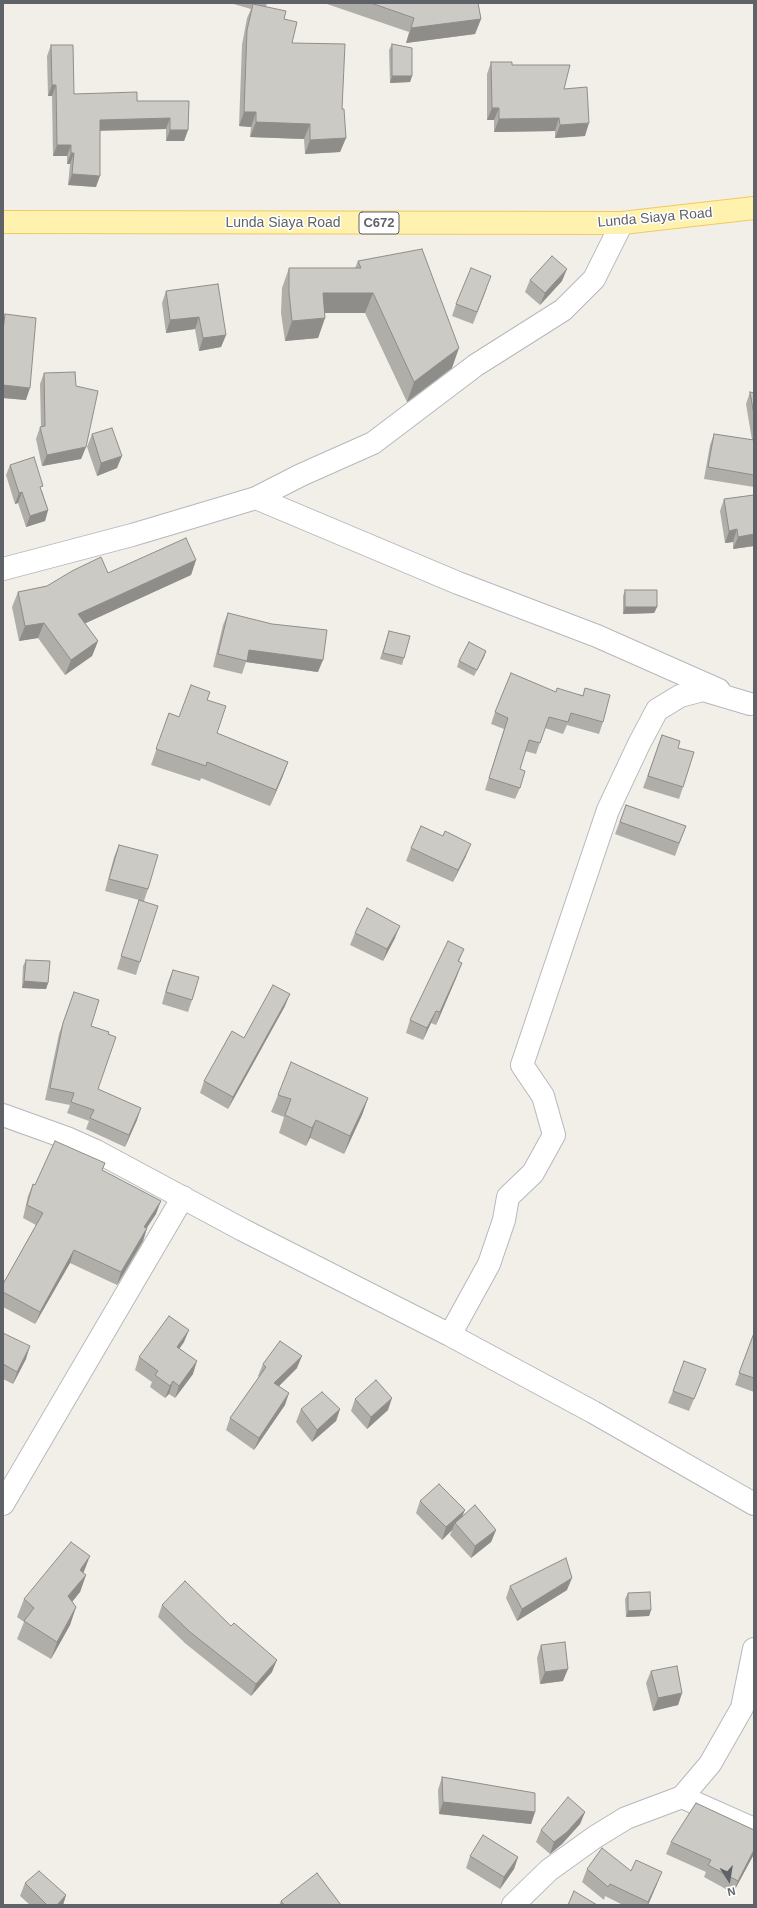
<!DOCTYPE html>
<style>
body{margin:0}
#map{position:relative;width:757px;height:1908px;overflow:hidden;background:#f1efe8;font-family:Helvetica,sans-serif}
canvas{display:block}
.frame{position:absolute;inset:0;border:4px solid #5f6368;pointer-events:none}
.north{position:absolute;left:709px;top:1860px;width:40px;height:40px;-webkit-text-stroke:3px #fff;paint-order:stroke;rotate:168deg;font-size:11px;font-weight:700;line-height:16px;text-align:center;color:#5f6368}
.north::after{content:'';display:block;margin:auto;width:14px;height:18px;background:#5f6368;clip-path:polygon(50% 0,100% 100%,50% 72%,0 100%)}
</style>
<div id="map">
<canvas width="757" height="1908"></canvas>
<div class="frame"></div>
<div class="north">N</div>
</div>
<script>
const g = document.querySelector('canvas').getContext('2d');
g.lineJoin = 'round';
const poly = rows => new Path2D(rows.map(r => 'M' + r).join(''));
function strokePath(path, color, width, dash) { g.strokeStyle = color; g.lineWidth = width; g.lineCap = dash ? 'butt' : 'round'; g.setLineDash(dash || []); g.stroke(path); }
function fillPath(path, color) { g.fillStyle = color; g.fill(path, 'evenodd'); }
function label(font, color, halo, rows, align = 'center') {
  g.font = font + ' Helvetica,sans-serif'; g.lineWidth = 3; g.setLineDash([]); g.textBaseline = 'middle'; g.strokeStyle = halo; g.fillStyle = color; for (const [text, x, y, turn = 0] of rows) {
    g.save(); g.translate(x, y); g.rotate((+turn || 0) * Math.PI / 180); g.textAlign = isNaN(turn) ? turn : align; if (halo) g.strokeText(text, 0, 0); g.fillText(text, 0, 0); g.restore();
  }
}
const minor = poly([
 [256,498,458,583,597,636,719,690],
 [3,569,132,535,256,498,301,475,373,443,476,365,563,310,594,279,622,223],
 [3,1115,67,1138,96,1151,243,1230,450,1335,593,1412,754,1504],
 [450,1335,489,1264,504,1220,508,1197,533,1173,554,1135,543,1096,522,1065,608,810,639,744,657,710,680,696,703,690,750,704],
 [3,1504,183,1197],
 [682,1797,754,1829],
 [513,1905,549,1870,595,1837,626,1818,682,1797,710,1764,742,1708,754,1649]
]);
const primary = poly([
 [3,222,622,223,754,208]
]);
strokePath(minor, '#b5b8bc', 24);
strokePath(primary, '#f2c960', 24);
strokePath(minor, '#fff', 22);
strokePath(primary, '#fff2af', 22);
fillPath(poly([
 [230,3,267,3,266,7,284,19,292,43,342,109,346,138,340,152,305,154,304,139,250,137,251,127,239,126,242,45,247,18,251,9],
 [324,3,478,3,481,19,475,34,406,43,409,32],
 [392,44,412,76,410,82,390,83,389,50],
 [51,45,74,94,137,101,189,101,188,130,184,141,166,141,166,129,100,130,96,187,68,185,70,164,67,164,67,156,53,156,52,96,48,96,47,56],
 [491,62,512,65,564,89,585,136,555,138,555,131,494,132,494,120,487,120,487,74],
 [358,261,452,368,407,402,365,313,325,313,325,318,318,338,285,341,281,313,282,288,289,268,355,268],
 [530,280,562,281,540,305,525,292],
 [487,288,473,324,452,316,456,304],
 [166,291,226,335,221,347,199,351,195,329,166,333,162,303],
 [5,314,26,400,3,398,3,319],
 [44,373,86,447,81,459,42,466,36,439,40,427,41,427,40,384],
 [750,392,754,393,754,487,704,479,710,445,714,434,752,440,746,404],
 [92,434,117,468,97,476,87,447],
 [10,465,42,491,48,510,45,521,26,527,18,503,15,504,6,475],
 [754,495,754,546,733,549,733,542,725,543,720,511,724,499],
 [196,560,191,575,85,623,98,641,92,656,65,675,38,638,19,641,12,607,18,592,108,573],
 [625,590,657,607,654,613,623,614,623,596],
 [228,613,318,672,246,662,242,674,213,667,223,625],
 [389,631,404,658,402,665,380,659],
 [486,651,484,657,474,676,457,667,459,661],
 [585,688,603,722,599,734,567,725,563,734,545,728,536,754,525,751,520,769,520,788,515,799,485,790,504,729,491,724,495,712,556,692,583,695],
 [210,692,207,700,217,733,288,762,282,778,270,806,201,778,200,781,151,765,169,713,179,717],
 [662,735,678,748,683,787,679,799,643,788],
 [626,805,686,826,675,856,615,834],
 [119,845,148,889,144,901,140,962,136,975,117,969,139,900,105,891,114,857],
 [411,848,466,856,453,882,406,861],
 [355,933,395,938,383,961,350,945],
 [26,960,48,983,46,989,22,988,23,966],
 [459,962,457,976,436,1025,431,1023,423,1040,406,1033,410,1020],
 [173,970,192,1000,188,1012,162,1004,168,982],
 [74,992,91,1026,108,1034,98,1089,137,1120,125,1147,86,1129,89,1121,67,1113,70,1105,45,1100,59,1034],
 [285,1006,228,1109,200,1093,204,1081,244,1038],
 [278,1095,368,1098,362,1115,344,1154,310,1138,306,1146,279,1133,284,1117,271,1112],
 [105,1163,102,1170,156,1214,147,1228,143,1241,117,1285,70,1263,35,1324,3,1307,3,1284,36,1225,23,1218,28,1196,33,1184,35,1185],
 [3,1333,26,1359,13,1384,3,1379],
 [754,1333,754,1392,735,1385],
 [184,1342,179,1349,193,1374,175,1398,169,1394,165,1398,150,1387,152,1382,135,1370,139,1357],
 [263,1364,297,1368,279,1386,285,1405,254,1450,226,1430,230,1418,259,1377,258,1376],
 [701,1382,689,1411,668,1403,673,1391],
 [355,1399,388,1410,367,1429,351,1411],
 [301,1409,340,1409,336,1421,312,1442,296,1422],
 [420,1501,463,1516,496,1530,491,1542,471,1558,450,1535,452,1530,442,1540,416,1513],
 [84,1573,86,1575,80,1592,72,1602,76,1607,70,1625,51,1659,17,1639,24,1622,17,1617,24,1599],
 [510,1586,567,1590,517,1621,506,1598],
 [628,1593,651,1610,649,1616,626,1617,625,1599],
 [162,1605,272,1672,251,1696,186,1644,158,1617],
 [541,1645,563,1681,540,1684,537,1658],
 [651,1671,682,1693,678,1705,653,1711,646,1683],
 [442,1777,535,1812,531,1824,439,1814,438,1790],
 [585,1812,580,1824,562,1844,550,1854,536,1842,541,1830],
 [671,1842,754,1854,733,1893,704,1877,706,1872,666,1854],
 [470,1856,518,1857,514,1869,500,1889,466,1868],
 [587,1869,631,1871,657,1884,648,1905,623,1905,605,1896,604,1900,582,1882],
 [25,1883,66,1895,63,1905,30,1905,20,1896],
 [281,1901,341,1905,279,1905]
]), '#afaea9');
fillPath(poly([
 [481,19,475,34,406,43,411,28],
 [392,76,412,76,410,82,390,83],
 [52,85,56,85,52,96,48,96],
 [492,108,499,108,494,120,487,120],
 [244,112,256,112,251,127,239,126],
 [170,118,166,129,96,131,100,120],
 [559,118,555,131,494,132,499,119],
 [256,122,310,124,304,139,250,137],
 [589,123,585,136,555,138,560,125],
 [170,130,188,130,184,141,166,141],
 [346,138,340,152,305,154,310,140],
 [57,145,71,145,67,156,53,156],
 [71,153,74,153,70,164,67,164],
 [72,174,100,176,96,187,68,185],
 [567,269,562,281,540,305,545,293],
 [323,293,373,293,365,313,316,313],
 [199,317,195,329,166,333,170,320],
 [325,318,318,338,285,341,292,321],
 [226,335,221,347,199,351,203,338],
 [459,348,452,368,407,402,414,382],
 [3,385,30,388,26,400,3,398],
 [86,447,81,459,42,466,47,455],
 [122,456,117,468,97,476,101,463],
 [22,492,18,503,15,504,19,493],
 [48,510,45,521,26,527,30,516],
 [737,529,733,542,725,543,729,531],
 [754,534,754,546,733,549,738,537],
 [196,560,191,575,73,629,78,614],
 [625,607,657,607,654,613,623,614],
 [44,623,38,638,19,641,25,626],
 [98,641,92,656,65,675,71,660],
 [249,650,323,660,318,672,246,662],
 [486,651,484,657,474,676,477,670],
 [288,762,282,778,270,806,276,790],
 [471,844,466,856,453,882,458,870],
 [400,926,395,938,383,961,387,949],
 [464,949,459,961,453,974,458,961],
 [462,963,457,976,436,1025,440,1012],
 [24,981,48,983,46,989,22,988],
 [290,994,285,1006,228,1109,233,1097],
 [436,1011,431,1023,423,1040,427,1028],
 [368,1098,362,1115,344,1154,350,1136],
 [141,1108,137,1120,125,1147,129,1135],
 [316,1120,310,1138,306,1146,312,1128],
 [161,1201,156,1214,139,1239,144,1227],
 [147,1228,143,1241,117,1285,121,1272],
 [74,1250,70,1263,35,1324,40,1312],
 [189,1330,184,1342,172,1359,177,1347],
 [30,1346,26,1359,13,1384,17,1372],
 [302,1356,297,1368,270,1395,274,1383],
 [197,1361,193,1374,175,1398,179,1386],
 [173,1381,169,1394,165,1398,170,1386],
 [289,1393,285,1405,254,1450,259,1438],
 [392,1398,388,1410,367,1429,371,1417],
 [340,1409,336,1421,312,1442,317,1430],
 [465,1510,460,1522,455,1523,452,1530,442,1540,446,1527],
 [496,1530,491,1542,471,1558,475,1546],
 [90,1556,83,1574,80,1570],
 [86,1575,80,1592,62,1614,68,1596],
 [572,1578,567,1590,517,1621,522,1609],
 [76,1607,70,1625,51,1659,57,1642],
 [651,1610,649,1616,626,1617,628,1611],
 [277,1660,272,1672,251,1696,256,1684],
 [568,1669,563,1681,540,1684,545,1672],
 [682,1693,678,1705,653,1711,658,1698],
 [443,1802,535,1812,531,1824,439,1814],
 [585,1812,580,1824,562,1844,550,1854,554,1842],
 [754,1850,754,1854,733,1893,738,1881],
 [518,1857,514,1869,500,1889,504,1877],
 [662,1872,657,1884,648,1905,647,1905],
 [66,1895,63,1905,57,1905]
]), '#8f8d8a');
const building = poly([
 [371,3,478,3,481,19,411,28,414,18,371,3],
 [253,4,286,11,284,19,297,22,292,43,345,44,342,109,344,109,346,138,310,140,310,124,256,122,256,112,244,112,247,30,253,4],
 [392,44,412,48,412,76,392,76,392,44],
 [51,45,73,45,74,94,137,92,137,101,189,101,188,130,170,130,170,118,100,120,100,176,72,174,74,153,71,153,71,145,57,145,56,85,52,85,51,45],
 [491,62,512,62,512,65,570,65,564,89,587,87,589,123,560,125,559,118,499,119,499,108,492,108,491,62],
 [422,249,459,348,414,382,373,293,323,293,325,318,292,321,289,293,289,268,361,268,358,261,422,249],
 [552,256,567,269,545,293,530,280,552,256],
 [471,268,491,276,477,312,456,304,471,268],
 [218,284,226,335,203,338,199,317,170,320,166,291,218,284],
 [5,314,36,318,30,388,3,385,3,331,5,314],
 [75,372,76,386,98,391,86,447,47,455,40,427,45,426,44,373,75,372],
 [750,392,754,393,754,415,750,392],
 [112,428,122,456,101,463,92,434,112,428],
 [714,434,754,440,754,475,708,467,714,434],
 [34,457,43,486,40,487,48,510,30,516,22,492,19,493,10,465,34,457],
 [754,495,754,534,738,537,737,529,729,531,724,499,754,495],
 [186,538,196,560,78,614,98,641,71,660,44,623,25,626,18,592,47,586,72,571,101,557,108,573,186,538],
 [625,590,657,590,657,607,625,607,625,590],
 [228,613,272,624,327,630,323,660,249,650,247,661,218,654,228,613],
 [389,631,410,636,404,658,383,653,389,631],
 [469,642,486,651,477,670,459,661,469,642],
 [511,673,556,692,557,688,583,696,585,688,610,695,603,722,571,713,568,722,549,717,540,743,529,740,520,769,525,771,520,788,489,778,508,718,495,712,511,673],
 [191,685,210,692,207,700,226,706,217,733,288,762,276,790,207,762,206,766,156,749,169,713,179,717,191,685],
 [662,735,680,741,678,748,694,752,683,787,648,776,662,735],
 [626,805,686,826,679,843,620,822,626,805],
 [421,826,443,836,445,831,471,844,458,870,411,848,421,826],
 [119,845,158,855,148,889,109,879,119,845],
 [139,900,158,906,140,962,121,956,139,900],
 [367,908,400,926,387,949,355,933,367,908],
 [448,941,464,949,458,961,462,963,440,1012,436,1011,427,1028,410,1020,448,941],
 [26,960,50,961,48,983,24,981,26,960],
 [173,970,199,977,192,1000,166,992,173,970],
 [273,985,290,994,233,1097,204,1081,232,1031,244,1038,273,985],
 [74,992,99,1000,91,1026,109,1032,108,1034,116,1037,98,1089,141,1108,129,1135,90,1118,94,1110,71,1102,74,1093,50,1088,63,1023,74,992],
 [291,1062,368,1098,350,1136,316,1120,312,1128,285,1115,291,1099,278,1095,291,1062],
 [55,1141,105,1163,102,1170,161,1201,144,1227,147,1228,121,1272,74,1250,40,1312,3,1292,3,1284,43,1213,27,1205,33,1184,35,1185,55,1141],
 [169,1316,189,1330,177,1347,197,1361,179,1386,173,1381,170,1386,155,1375,158,1371,139,1357,169,1316],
 [3,1333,30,1346,17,1372,3,1364,3,1333],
 [754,1333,754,1378,739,1373,754,1333],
 [280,1341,302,1356,274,1383,289,1393,259,1438,230,1418,266,1367,263,1364,280,1341],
 [684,1361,706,1369,694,1399,673,1391,684,1361],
 [376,1380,392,1398,371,1417,355,1399,376,1380],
 [322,1392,340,1409,317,1430,301,1409,322,1392],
 [439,1484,465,1510,446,1527,420,1501,439,1484],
 [475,1505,496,1530,475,1546,455,1523,475,1505],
 [71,1542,90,1556,80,1570,86,1575,68,1596,76,1607,57,1642,24,1621,34,1608,24,1599,71,1542],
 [566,1558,572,1578,522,1609,510,1586,566,1558],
 [185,1581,231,1626,234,1623,277,1660,256,1684,190,1632,162,1605,185,1581],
 [650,1592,651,1610,628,1611,628,1593,650,1592],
 [565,1642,568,1669,545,1672,541,1645,565,1642],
 [677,1666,682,1693,658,1698,651,1671,677,1666],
 [442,1777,535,1793,535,1812,443,1802,442,1777],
 [568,1797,585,1812,567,1832,554,1842,541,1830,568,1797],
 [696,1803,754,1830,754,1850,738,1881,708,1865,711,1860,671,1842,696,1803],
 [483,1835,518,1857,504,1877,470,1856,483,1835],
 [602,1848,631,1871,636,1860,662,1872,648,1902,610,1884,608,1887,587,1869,602,1848],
 [39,1871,66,1895,57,1905,47,1905,25,1883,39,1871],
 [317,1873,341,1905,284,1905,281,1901,317,1873],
 [574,1891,597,1905,568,1905,574,1891]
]);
fillPath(building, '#cccac5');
strokePath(building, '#8f8d8a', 1);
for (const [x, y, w] of [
 [379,223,40]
]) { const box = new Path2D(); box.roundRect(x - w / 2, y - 11, w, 22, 3); g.fillStyle = '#fff'; g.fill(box); strokePath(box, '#5f6368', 1); }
label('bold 13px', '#5f6368', null, [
 ["C672",379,223]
]);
label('14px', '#5f6368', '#fff', [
 ["Lunda Siaya Road",655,218,-5],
 ["Lunda Siaya Road",283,223]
]);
</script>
